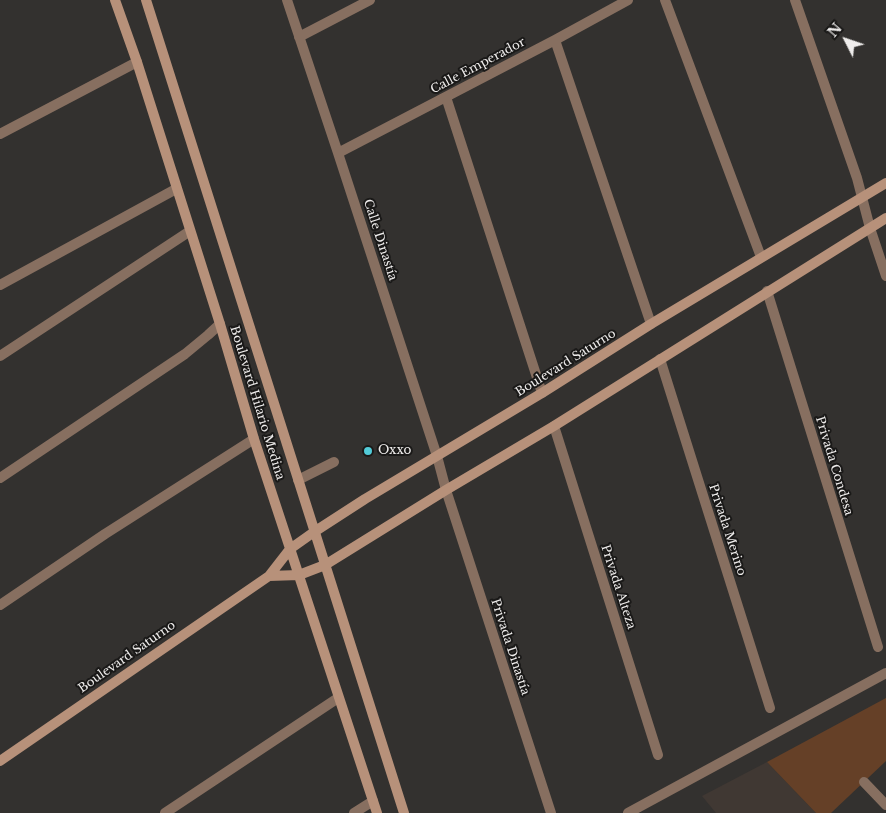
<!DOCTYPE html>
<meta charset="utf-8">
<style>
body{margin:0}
#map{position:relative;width:886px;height:813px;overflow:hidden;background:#33312f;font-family:"Libre Baskerville",serif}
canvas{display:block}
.north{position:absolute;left:821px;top:15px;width:50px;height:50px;-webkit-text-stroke:4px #1a1918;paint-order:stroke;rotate:311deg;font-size:14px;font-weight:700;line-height:20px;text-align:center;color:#efedec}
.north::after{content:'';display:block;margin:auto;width:18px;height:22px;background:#efedec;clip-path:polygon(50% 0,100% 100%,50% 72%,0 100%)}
</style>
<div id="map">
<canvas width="886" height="813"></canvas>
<div class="north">N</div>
</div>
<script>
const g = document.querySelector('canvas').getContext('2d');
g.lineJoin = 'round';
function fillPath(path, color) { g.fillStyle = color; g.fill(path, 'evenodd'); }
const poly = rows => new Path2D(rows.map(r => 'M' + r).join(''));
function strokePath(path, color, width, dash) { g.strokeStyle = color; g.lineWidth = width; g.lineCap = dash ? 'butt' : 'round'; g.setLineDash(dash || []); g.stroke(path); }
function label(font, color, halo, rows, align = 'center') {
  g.font = font + ' "Libre Baskerville",serif'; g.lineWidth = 4; g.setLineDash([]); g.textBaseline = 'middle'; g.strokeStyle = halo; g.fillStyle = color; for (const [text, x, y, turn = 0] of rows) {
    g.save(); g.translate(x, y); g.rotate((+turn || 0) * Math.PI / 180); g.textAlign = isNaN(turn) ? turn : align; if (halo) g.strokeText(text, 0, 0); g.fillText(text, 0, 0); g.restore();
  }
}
fillPath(poly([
 [767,762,816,813,716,813,702,796]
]), '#403833');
fillPath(poly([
 [886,698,886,761,831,813,816,813,767,762]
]), '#654027');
strokePath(poly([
 [298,480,334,462],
 [628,813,886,673]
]), '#876f60', 10);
strokePath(poly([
 [287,0,338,153,437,456,446,490,551,813],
 [665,0,761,257],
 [795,0,857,178,870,228,886,276],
 [299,37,370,0],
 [555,40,651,324],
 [446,97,542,393],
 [0,134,137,62],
 [338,153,555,40,628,0],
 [0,285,176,189],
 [767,291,878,647],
 [0,356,190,231],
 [660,359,770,708],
 [554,426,658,755],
 [0,478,185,354,208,335,220,324],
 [0,605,105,534,254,439],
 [864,782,886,805],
 [165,813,338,698],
 [354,813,373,801]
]), '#876f60', 10);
strokePath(poly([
 [115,0,137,62,220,324,254,439,377,813],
 [146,0,404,813],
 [269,576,299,575,325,565,446,490,554,426,886,218],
 [0,761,269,576,290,549,314,532,365,499,542,393,651,324,886,183]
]), '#b7917a', 10);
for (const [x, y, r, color] of [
 [368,451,5,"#52cbd8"]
]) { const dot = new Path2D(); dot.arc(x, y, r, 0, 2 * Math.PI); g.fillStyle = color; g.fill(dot); strokePath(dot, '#1a1918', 2); }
label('12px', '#efedec', '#1a1918', [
 ["Calle Emperador",478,66,-28],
 ["Calle Dinastía",380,240,72],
 ["Boulevard Saturno",566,363,-32],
 ["Boulevard Hilario Medina",257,403,73],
 ["Privada Condesa",834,466,73],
 ["Privada Merino",727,530,72],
 ["Privada Alteza",618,587,72],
 ["Privada Dinastía",510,647,72],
 ["Boulevard Saturno",127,657,-35]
]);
label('12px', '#efedec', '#1a1918', [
 ["Oxxo",378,451]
], 'left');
</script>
